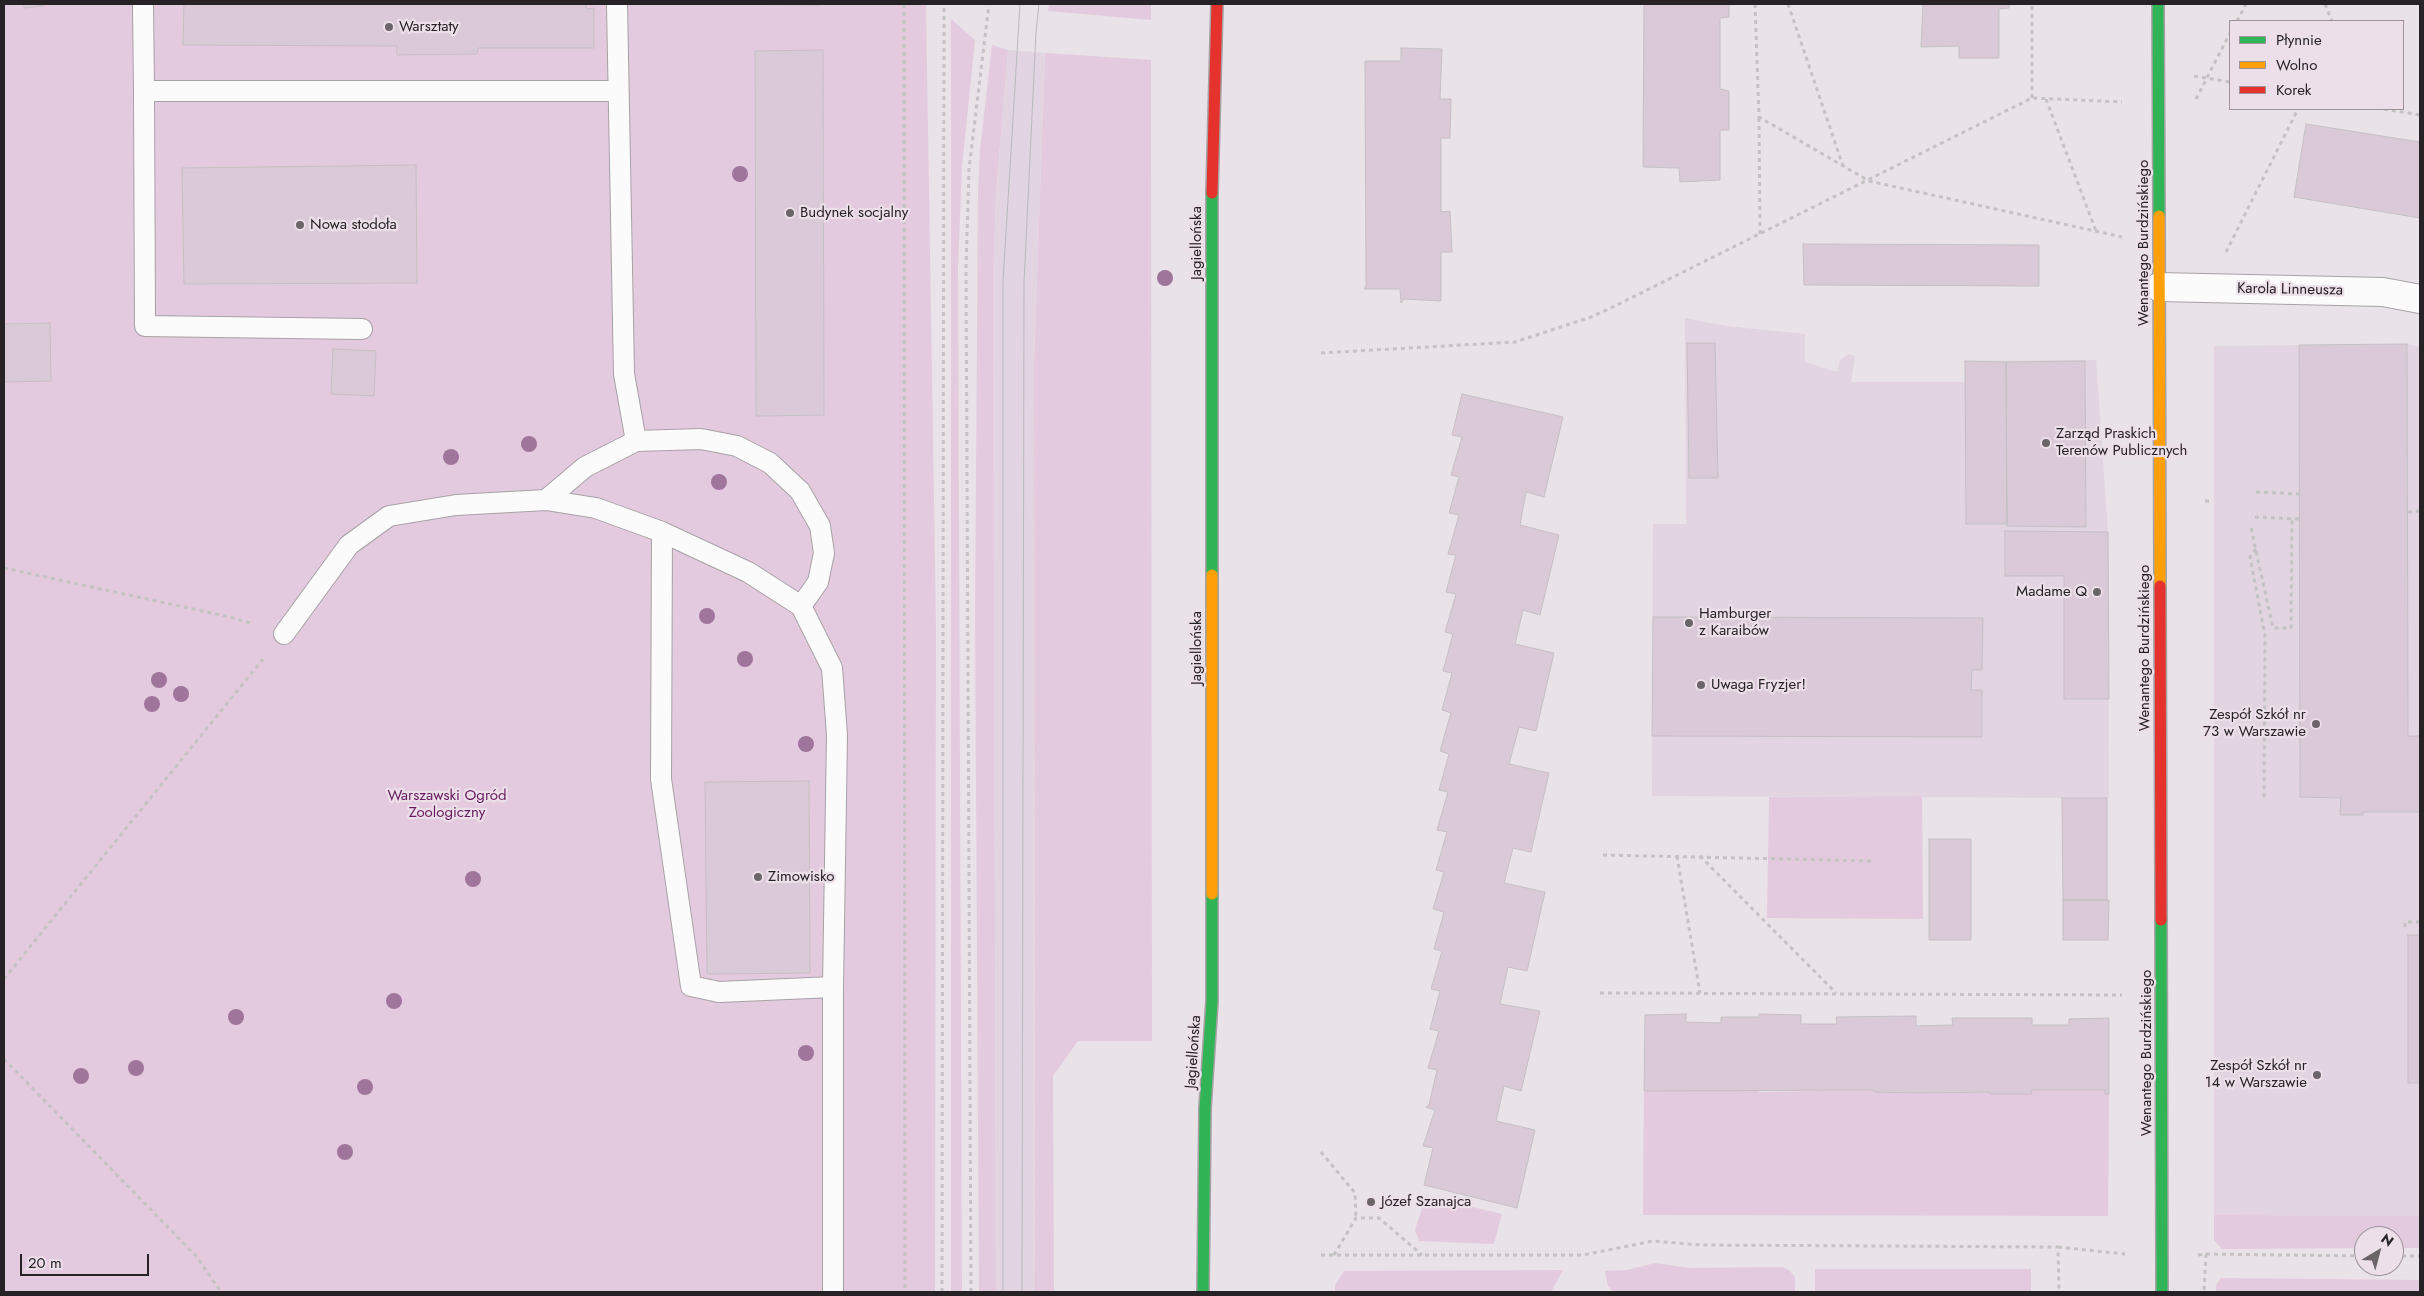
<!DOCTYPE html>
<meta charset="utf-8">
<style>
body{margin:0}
#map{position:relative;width:2424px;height:1296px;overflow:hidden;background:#e9e2e8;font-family:Jost,sans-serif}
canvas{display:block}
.frame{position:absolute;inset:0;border:5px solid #272226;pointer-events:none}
.legend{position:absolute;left:2229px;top:20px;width:175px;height:90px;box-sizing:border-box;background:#ecdfe9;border:1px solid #9d939b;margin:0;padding:6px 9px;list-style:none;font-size:15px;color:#272226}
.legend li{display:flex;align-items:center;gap:10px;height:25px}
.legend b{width:25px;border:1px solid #9d939b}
.north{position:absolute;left:2354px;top:1226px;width:50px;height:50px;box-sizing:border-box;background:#ecdfe9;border:1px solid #9d939b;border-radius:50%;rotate:37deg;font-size:14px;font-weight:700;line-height:20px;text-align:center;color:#272226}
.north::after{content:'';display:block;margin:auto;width:18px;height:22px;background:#6b656a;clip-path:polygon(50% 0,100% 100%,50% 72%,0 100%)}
.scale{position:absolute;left:20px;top:1254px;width:129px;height:22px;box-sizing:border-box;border:2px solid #272226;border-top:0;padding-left:6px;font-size:15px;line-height:18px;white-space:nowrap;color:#272226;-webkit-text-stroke:4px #ecdfe9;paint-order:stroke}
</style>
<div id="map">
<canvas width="2424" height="1296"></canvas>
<div class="frame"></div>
<ul class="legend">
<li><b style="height:6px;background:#30b455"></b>Płynnie</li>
<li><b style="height:6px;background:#ff9f0a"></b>Wolno</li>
<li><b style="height:6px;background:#e5322d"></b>Korek</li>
</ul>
<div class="north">N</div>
<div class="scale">20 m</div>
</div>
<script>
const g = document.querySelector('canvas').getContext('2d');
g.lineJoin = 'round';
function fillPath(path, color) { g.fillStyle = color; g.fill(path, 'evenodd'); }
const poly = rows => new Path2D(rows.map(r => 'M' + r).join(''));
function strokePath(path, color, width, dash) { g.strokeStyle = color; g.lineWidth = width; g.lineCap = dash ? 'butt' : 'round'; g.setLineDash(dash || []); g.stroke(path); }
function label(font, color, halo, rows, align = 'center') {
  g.font = font + ' Jost,sans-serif'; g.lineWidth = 4.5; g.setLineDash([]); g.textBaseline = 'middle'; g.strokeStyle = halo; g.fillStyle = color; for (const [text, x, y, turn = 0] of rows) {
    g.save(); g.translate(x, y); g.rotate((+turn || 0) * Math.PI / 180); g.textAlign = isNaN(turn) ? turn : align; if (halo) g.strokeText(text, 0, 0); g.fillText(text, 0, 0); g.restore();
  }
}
fillPath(poly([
 [1008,50,1045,53,1034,362,1035,1292,996,1292,993,278,996,193],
 [1685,318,1726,326,1805,334,1805,362,1837,372,1840,360,1848,354,1855,356,1851,382,1965,382,1965,361,2096,360,2108,532,2109,798,1652,796,1653,524,1686,524],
 [2407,344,2420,347,2420,1216,2214,1215,2214,346]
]), '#e2d4e0');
fillPath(poly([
 [4,4,926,4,936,627,935,1292,4,1292],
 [1049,4,1151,4,1151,20,1048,11],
 [951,19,975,40,962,166,958,268,962,1292,951,1292],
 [992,45,1008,50,996,193,993,278,996,1292,979,1292,975,614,978,192,980,150],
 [1045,53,1151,60,1152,1041,1078,1041,1053,1076,1054,1292,1035,1292,1034,362],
 [1922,796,1923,919,1767,918,1769,797],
 [1759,1089,1759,1092,1874,1090,1875,1092,1990,1092,1990,1094,2031,1093,2031,1090,2105,1090,2105,1094,2109,1094,2108,1216,1643,1215,1644,1091],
 [1426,1196,1502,1214,1494,1244,1419,1241,1415,1230],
 [2214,1215,2420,1216,2420,1248,2394,1248,2394,1236,2364,1236,2364,1248,2222,1249,2214,1240],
 [1655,1263,1690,1268,1782,1267,1789,1270,1795,1277,1795,1292,1613,1292,1608,1286,1605,1271,1627,1270],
 [1815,1269,2031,1269,2031,1292,1815,1292],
 [1563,1270,1551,1292,1335,1292,1335,1285,1344,1271],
 [2221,1278,2420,1280,2420,1292,2216,1292,2216,1285]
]), '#e4cadf');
const building = poly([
 [24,4,44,4,44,6,24,8,24,4],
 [184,4,586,4,586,9,594,8,594,48,478,48,477,54,397,55,397,46,183,45,184,4],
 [704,4,820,4,820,5,704,4],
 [1644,4,1729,4,1729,17,1720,18,1720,89,1729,91,1729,130,1720,130,1720,180,1680,182,1679,168,1643,167,1644,4],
 [1923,4,2009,4,2009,8,1999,9,1999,58,1959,58,1959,46,1921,47,1923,4],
 [1401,48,1442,49,1440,99,1451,99,1450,138,1441,138,1441,212,1450,211,1452,252,1441,252,1441,301,1404,299,1401,303,1400,289,1364,289,1366,286,1365,61,1401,61,1401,48],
 [823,50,824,415,756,416,755,51,823,50],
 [2306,124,2420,142,2420,218,2294,197,2306,124],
 [416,165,417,283,184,284,182,168,416,165],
 [1803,244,2039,245,2039,286,1804,285,1803,244],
 [50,323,51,381,4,382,4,324,50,323],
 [1687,343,1715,343,1718,478,1689,478,1687,343],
 [2407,344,2408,736,2420,736,2420,812,2363,812,2363,815,2340,815,2341,798,2300,797,2299,345,2407,344],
 [333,349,376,351,374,396,331,394,333,349],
 [1965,361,2006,362,2007,524,1966,524,1965,361],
 [2085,361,2086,527,2007,526,2006,362,2085,361],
 [1462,394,1563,417,1544,497,1526,492,1520,525,1559,535,1540,615,1523,610,1515,644,1554,653,1536,731,1519,727,1509,764,1549,773,1531,852,1513,848,1504,883,1545,892,1527,971,1508,967,1500,1004,1540,1011,1521,1091,1504,1086,1496,1121,1535,1130,1517,1208,1424,1185,1433,1148,1423,1146,1435,1110,1426,1107,1429,1105,1437,1070,1428,1068,1439,1031,1430,1029,1440,991,1431,989,1442,951,1434,949,1444,912,1433,909,1444,872,1436,870,1447,832,1437,830,1448,792,1439,790,1449,754,1440,751,1451,713,1442,710,1452,673,1443,671,1453,634,1445,632,1456,594,1446,592,1456,555,1448,554,1459,515,1449,513,1459,477,1451,475,1462,437,1452,435,1462,394],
 [2005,531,2108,532,2109,699,2064,699,2064,576,2005,576,2005,531],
 [1653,617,1983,618,1982,670,1972,670,1971,690,1982,690,1982,737,1652,736,1653,617],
 [809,781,810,973,707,974,705,782,809,781],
 [2062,798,2107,798,2107,900,2063,900,2062,798],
 [1929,839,1971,839,1971,940,1929,940,1929,839],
 [2063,900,2109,900,2108,940,2063,940,2063,900],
 [2408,935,2420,935,2420,1083,2408,1083,2408,935],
 [1686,1014,1686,1022,1721,1023,1721,1017,1759,1017,1759,1014,1801,1015,1801,1024,1837,1024,1836,1017,1916,1016,1916,1026,1953,1025,1952,1018,2032,1018,2032,1025,2069,1025,2069,1019,2109,1018,2109,1094,2105,1094,2105,1090,2031,1090,2032,1094,1990,1094,1990,1092,1918,1093,1875,1092,1874,1090,1644,1091,1645,1015,1686,1014]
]);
fillPath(building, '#dacad7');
strokePath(building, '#c5c0c4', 1);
const lane = poly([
 [143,4,144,91],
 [617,4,624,374,636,441],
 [362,329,145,326,144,91,617,91],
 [546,500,585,467,636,441,701,439,737,446,770,463,800,491,820,526,824,553,818,582,801,606],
 [662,532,661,779,691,986,719,992,833,987],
 [284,634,349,545,389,516,456,505,546,500,596,508,662,532,748,572,801,606,832,668,837,735,833,987,833,1292]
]);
const street = poly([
 [2159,287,2383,292,2420,299]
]);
const fast = poly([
 [2158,4,2159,216],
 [1212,193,1212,575],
 [2161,920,2162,1292],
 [1203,1292,1205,1108,1212,1001,1212,894]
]);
const slow = poly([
 [2159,216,2160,586],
 [1212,575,1212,894]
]);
const jam = poly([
 [1212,193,1217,4],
 [2160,586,2161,920]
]);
strokePath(lane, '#a7a2a6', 22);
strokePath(street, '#a7a2a6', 30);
strokePath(fast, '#a7a2a6', 14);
strokePath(slow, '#a7a2a6', 14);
strokePath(jam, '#a7a2a6', 14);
strokePath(poly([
 [904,4,905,1292],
 [1755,4,1759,117,1869,181,2122,237],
 [1788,4,1843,166],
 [2325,4,2332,21],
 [2237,21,2246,4],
 [2194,76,2230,82],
 [2032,98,2032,4],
 [2046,99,2096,231],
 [2196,99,2230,33],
 [2384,109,2420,115],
 [1759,118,1760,234],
 [2226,252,2298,109],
 [1321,353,1515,342,1591,317,1615,306,2032,98,2122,102],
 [2256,492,2299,494],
 [2205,501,2213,501],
 [2408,512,2420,511],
 [2255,517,2299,519],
 [2251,528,2273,628,2291,628,2292,519],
 [2256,549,2250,557,2265,636,2264,799],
 [4,568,230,617,254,624],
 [1603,855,1875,861],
 [1677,856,1700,993],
 [1700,856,1836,993],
 [2405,927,2405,922,2420,922],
 [4,979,263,659],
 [1600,993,2122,995],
 [4,1059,196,1256,221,1292],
 [1321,1152,1355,1193,1356,1218],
 [2058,1247,2125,1254],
 [2206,1254,2364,1256],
 [1321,1255,1583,1255,1653,1241,1701,1245,2058,1247,2059,1292],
 [1334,1255,1356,1218,1379,1218,1422,1255],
 [2198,1255,2206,1254,2204,1292],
 [2394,1256,2420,1256],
 [942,1292,944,4],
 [971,1292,966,268,969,169,989,4]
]), '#c5c2c4', 3, [4, 4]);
strokePath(lane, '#fcfbfc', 20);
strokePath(street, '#fcfbfc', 28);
strokePath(fast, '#30b455', 11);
strokePath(slow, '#ff9f0a', 11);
strokePath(jam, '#e5322d', 11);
strokePath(poly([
 [1003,1292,1003,282,1020,4],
 [1022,1292,1024,283,1036,32,1039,4]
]), '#bcbabc', 1);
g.fillStyle = '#a0759c';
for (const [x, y] of [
 [740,174],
 [1165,278],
 [529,444],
 [451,457],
 [719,482],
 [707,616],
 [745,659],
 [159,680],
 [181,694],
 [152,704],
 [806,744],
 [473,879],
 [394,1001],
 [236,1017],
 [806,1053],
 [136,1068],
 [81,1076],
 [365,1087],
 [345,1152]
]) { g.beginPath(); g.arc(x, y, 8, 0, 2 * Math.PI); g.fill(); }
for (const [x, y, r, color] of [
 [389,27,5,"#6b656a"],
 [790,213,5,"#6b656a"],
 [300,225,5,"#6b656a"],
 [2046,443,5,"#6b656a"],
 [2097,592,5,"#6b656a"],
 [1689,623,5,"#6b656a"],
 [1701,685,5,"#6b656a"],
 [2316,724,5,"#6b656a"],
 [758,877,5,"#6b656a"],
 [2317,1075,5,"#6b656a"],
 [1371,1202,5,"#6b656a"]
]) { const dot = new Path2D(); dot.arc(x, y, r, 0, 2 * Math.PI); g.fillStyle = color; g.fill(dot); strokePath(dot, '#ecdfe9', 2); }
label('15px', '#272226', '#ecdfe9', [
 ["Warsztaty",399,27],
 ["Budynek socjalny",800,213],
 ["Nowa stodoła",310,225],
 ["Zarząd Praskich",2056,434],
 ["Terenów Publicznych",2056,451],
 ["Madame Q",2087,592,"right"],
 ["Hamburger",1699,614],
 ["z Karaibów",1699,631],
 ["Uwaga Fryzjer!",1711,685],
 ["Zespół Szkół nr",2306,715,"right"],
 ["73 w Warszawie",2306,732,"right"],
 ["Zimowisko",768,877],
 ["Zespół Szkół nr",2307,1066,"right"],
 ["14 w Warszawie",2307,1083,"right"],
 ["Józef Szanajca",1381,1202]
], 'left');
label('15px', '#272226', '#ecdfe9', [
 ["Jagiellońska",1197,243,-90],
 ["Wenantego Burdzińskiego",2144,243,-90],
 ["Karola Linneusza",2290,290,1],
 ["Jagiellońska",1197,648,-90],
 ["Wenantego Burdzińskiego",2145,648,-90],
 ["Jagiellońska",1194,1052,-86],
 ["Wenantego Burdzińskiego",2147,1053,-90]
]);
label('15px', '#641b5d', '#ecdfe9', [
 ["Warszawski Ogród",447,796],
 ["Zoologiczny",447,813]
]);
</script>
